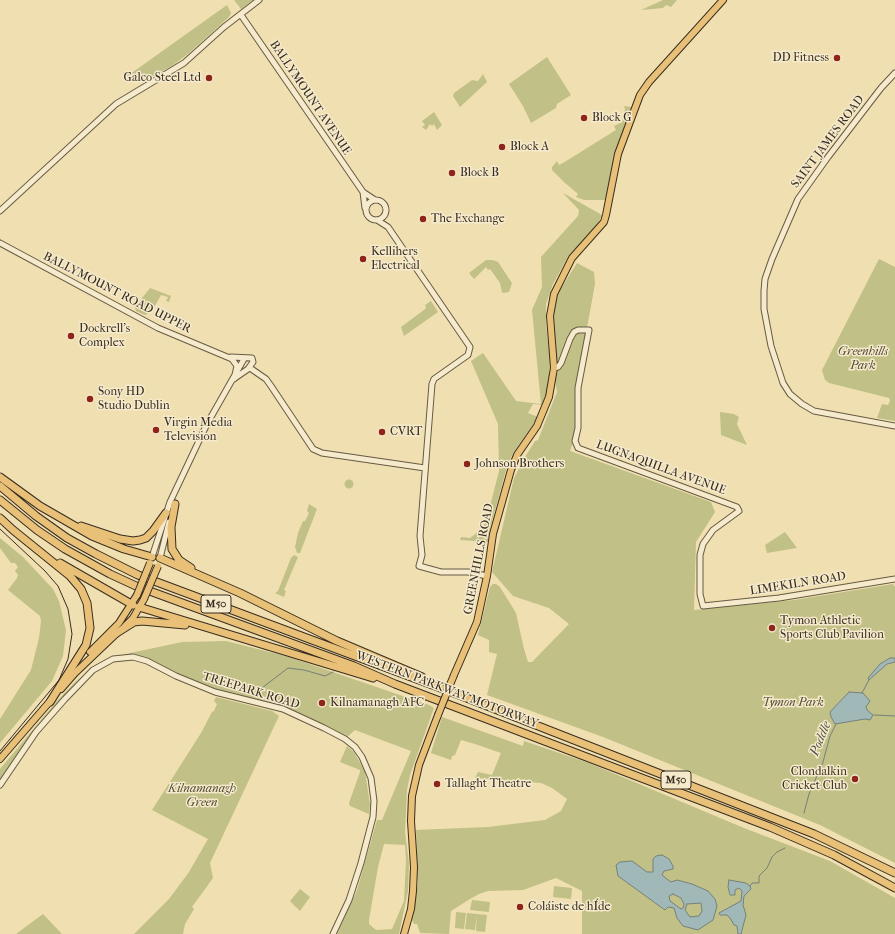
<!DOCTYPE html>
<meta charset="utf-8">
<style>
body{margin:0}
canvas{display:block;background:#f0dfb0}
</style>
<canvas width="895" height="934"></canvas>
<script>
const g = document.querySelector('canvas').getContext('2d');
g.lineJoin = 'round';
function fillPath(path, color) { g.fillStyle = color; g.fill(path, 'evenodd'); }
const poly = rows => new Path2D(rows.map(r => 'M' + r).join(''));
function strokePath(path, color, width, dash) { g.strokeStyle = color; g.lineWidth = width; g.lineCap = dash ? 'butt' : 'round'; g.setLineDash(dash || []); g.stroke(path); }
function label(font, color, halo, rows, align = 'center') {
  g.font = font + ' "IM FELL French Canon",serif'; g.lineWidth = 3; g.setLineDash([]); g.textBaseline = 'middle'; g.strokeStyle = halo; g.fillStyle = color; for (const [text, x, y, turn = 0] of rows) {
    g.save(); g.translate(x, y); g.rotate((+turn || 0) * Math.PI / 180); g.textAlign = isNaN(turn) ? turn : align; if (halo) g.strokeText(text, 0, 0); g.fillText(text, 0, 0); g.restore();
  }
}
fillPath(poly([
 [234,0,253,0,241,9],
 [663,0,677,0,671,7,666,5,663,8,641,10],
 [227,5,231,13,229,17,189,53,172,66,141,82,129,78,123,72,133,72],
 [547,57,571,95,557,104,556,108,531,123,523,106,509,84],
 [483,74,487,82,460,107,453,96,454,93,472,80,478,81],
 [624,106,631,107,613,162,606,200,584,200,576,197,578,194,577,193,565,183,552,170,552,167,557,161,559,165,563,163,616,130,614,126,622,122,625,109],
 [434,112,442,125,437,130,434,124,432,126,430,124,426,130,422,127,425,125,422,121],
 [563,193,602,215,596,227,569,255,553,284,546,304,546,324,550,361,548,392,544,405,533,404,528,413,538,417,512,455,507,467,489,532,488,542,460,540,461,537,470,538,482,529,487,518,499,471,498,424,471,361,483,353,516,401,541,404,532,310,542,287,541,257,578,216,579,210],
 [879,259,895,267,895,421,877,418,882,404,888,405,890,401,889,398,829,383,825,380,822,370],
 [486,260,493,260,498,262,512,283,509,292,503,293,502,292,500,283,490,269,488,270,486,267,474,279,469,273],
 [577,263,594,272,595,284,576,388,577,431,570,451,711,502,715,512,696,542,694,610,794,600,893,584,895,587,895,863,820,825,603,737,487,695,497,654,489,652,489,640,478,635,490,587,493,584,496,584,500,587,516,613,524,649,528,662,532,662,569,624,549,608,513,596,492,572,514,478,525,457,535,441,538,440,557,392,555,381,558,371,553,314,555,298],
 [150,288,171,296,169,302,166,301,168,297,161,295,152,311,145,315,136,311,135,307],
 [431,301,438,312,404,336,401,327,424,310,426,308,425,305],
 [720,412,734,414,739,417,737,424,747,445,721,435],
 '344.5 484a4.5 4.5 0 1 1 9 0a4.5 4.5 0 1 1-9 0Z',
 [309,504,317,509,300,553,297,553,295,547,298,533,303,521,305,521,309,513,307,511],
 [785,532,797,548,767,553,765,545],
 [0,538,23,557,53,589,59,601,66,630,63,656,52,681,0,743,0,719,31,670,39,638,41,621,40,616,8,590,17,578,18,575,15,571,18,567,15,563,11,563,0,548],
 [294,555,298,557,284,590,286,591,284,597,275,593,278,591,291,558],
 [226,641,289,657,429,705,434,708,410,775,407,790,405,832,409,864,408,891,399,934,337,934,357,890,377,820,382,820,411,751,355,730,346,738,272,703,216,691,134,655,121,655,182,642],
 [384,844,405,845,406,860,404,901,392,929,376,930,369,924,369,920,378,867],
 [81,676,31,736,0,781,0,769,55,703],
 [216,697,272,711,279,716,210,863,213,878,192,907,194,909,185,924,183,934,134,934,169,899,189,872,208,839,152,810,201,733,212,712,214,711,217,704,214,701],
 [442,717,523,746,524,741,589,763,744,828,830,861,895,898,895,934,582,934,582,891,556,878,523,890,488,891,479,894,470,899,451,911,449,934,420,933,417,924,414,924,412,920,418,883,416,830,488,827,545,820,561,811,567,799,552,788,541,783,475,778,478,772,492,775,501,753,475,744,461,740,455,755,452,756,451,760,431,753],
 [347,746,354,752,365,772,370,804,369,814,350,806,349,803,360,772,360,770,340,762],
 [554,886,572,888,571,899,553,897],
 [300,889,310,897,300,911,290,901],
 [472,900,490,902,489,912,470,910],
 [456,912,466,913,464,929,455,928],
 [467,913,477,914,475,930,465,929],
 [43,914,62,934,16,934],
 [477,914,487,915,485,932,476,931]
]), '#c1c086');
const water = poly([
 [890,658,895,658,895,662,887,664,869,680,868,678,880,664,890,658],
 [849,692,863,693,870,701,866,707,867,710,873,715,870,720,865,719,835,724,831,717,830,712,849,692],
 [662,855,669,859,673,866,673,869,664,871,662,875,667,879,671,882,677,880,692,884,708,891,715,899,717,906,713,920,698,930,683,926,677,918,674,908,668,907,665,910,618,876,616,865,620,862,632,861,647,872,653,872,653,859,656,856,662,855],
 [673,894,681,898,684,904,683,908,681,909,670,901,669,896,673,894],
 [687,904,701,903,702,911,699,916,690,917,685,910,687,904],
 [729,880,746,883,750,886,751,889,744,896,743,905,746,915,741,934,738,934,737,926,734,925,730,918,727,915,720,915,719,913,741,901,742,891,739,888,735,890,735,895,730,895,728,887,729,880]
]);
fillPath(water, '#a0b9b8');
strokePath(water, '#76817b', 1);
strokePath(poly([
 [258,691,288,668,304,670,325,676,333,672],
 [862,693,869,680],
 [874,715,895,716],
 [804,813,809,794,823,762,830,736,836,724],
 [750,886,752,883,759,883,759,876,767,868,772,857,777,852,785,848]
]), '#76817b', 1);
const minor = poly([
 [241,15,363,192,375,200],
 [895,73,881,88,828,157,798,199,772,259,765,279,764,291,764,309,771,346,783,383,790,394,802,404,814,411,895,426],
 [363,192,365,208],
 '366 210a10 10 0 1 1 20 0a10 10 0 1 1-20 0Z',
 [0,211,116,104,184,63,224,27,259,0],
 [377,220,388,227,470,347,468,355,434,379,432,384,420,536,422,555,419,566,441,572,468,572,487,576],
 [0,243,158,328,232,359,237,366,234,379],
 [231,357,252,358,253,362,248,369,235,378],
 [250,368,266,379,271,386,313,449,322,453,425,468],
 [554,368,558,367,561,363,570,339,574,332,578,330,589,330,578,388,578,428,575,441,578,448,737,507,739,511,713,530,703,544,700,555,700,594,703,606,779,598,895,579],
 [152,557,170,502,207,424,244,359],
 [160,558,169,522],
 [0,785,36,732,65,699,93,670,113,659,133,657,147,661,176,676,215,692,283,709,324,728,345,739,355,747,362,757,371,778,374,801,373,817,361,863,349,900,333,934]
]);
const major = poly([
 [125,626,133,618,144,599],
 [90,652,119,623,137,595],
 [454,675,477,622,487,576,493,534,511,470,517,455,537,426,549,397,554,368,550,316,554,294,572,258,604,222,606,215,618,154,640,95,649,82,723,0],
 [61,689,75,673,118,632],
 [0,759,52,699],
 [404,934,411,909,413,891,414,867,411,821,412,796,419,765,438,715]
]);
const highway = poly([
 [0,477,40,506,92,536,124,549,152,557],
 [0,486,36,516,67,538,96,554,138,575,454,693,814,834,895,873],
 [0,500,37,530,65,549,110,574,136,586,354,666,395,684,770,827,834,855,895,888],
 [175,504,171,527,172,549,179,560,191,568],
 [0,518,13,530,70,576,81,589,87,603,90,628,86,645,50,702],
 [81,526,120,539,133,541,140,540,146,538,153,531,166,513],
 [160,558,240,593,337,641,422,677],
 [60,563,133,605],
 [139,607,373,678],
 [115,634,134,622,142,621,185,625]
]);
strokePath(minor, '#665a44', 7);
strokePath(major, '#382d20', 8);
strokePath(highway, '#382d20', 9);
strokePath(minor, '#f5eacc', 5);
strokePath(major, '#e8c078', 6);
strokePath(highway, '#e8c078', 7);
strokePath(poly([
 [0,529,45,571,58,586,68,609,72,634,68,659,59,680,0,751]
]), '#382d20', 1);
const majorBridge = poly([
 [137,595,150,563],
 [144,599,158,566],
 [447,692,454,675],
 [438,715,446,695]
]);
strokePath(majorBridge, '#382d20', 8, []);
strokePath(majorBridge, '#e8c078', 6);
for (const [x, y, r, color] of [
 [837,58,4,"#8f2418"],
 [209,78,4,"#8f2418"],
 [584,118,4,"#8f2418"],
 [502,147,4,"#8f2418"],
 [452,173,4,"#8f2418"],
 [423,219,4,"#8f2418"],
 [363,259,4,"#8f2418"],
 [71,336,4,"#8f2418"],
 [90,399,4,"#8f2418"],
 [156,430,4,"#8f2418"],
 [382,432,4,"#8f2418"],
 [467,464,4,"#8f2418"],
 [772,628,4,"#8f2418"],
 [322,703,4,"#8f2418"],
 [855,779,4,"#8f2418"],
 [437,784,4,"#8f2418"],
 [520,907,4,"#8f2418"]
]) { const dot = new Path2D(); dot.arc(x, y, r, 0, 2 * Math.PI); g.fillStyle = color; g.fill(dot); strokePath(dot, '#f5eacc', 1.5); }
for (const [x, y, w] of [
 [216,604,30],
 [676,780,30]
]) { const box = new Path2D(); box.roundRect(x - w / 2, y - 9, w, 18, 3); g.fillStyle = '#f5eacc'; g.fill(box); strokePath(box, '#382d20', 1); }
label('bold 11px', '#382d20', null, [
 ["M50",216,604],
 ["M50",676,780]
]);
label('12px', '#382d20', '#f5eacc', [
 ["DD Fitness",829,58,"right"],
 ["Galco Steel Ltd",201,78,"right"],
 ["Block G",592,118],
 ["Block A",510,147],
 ["Block B",460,173],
 ["The Exchange",431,219],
 ["Kellihers",371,252],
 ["Electrical",371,266],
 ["Dockrell's",79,329],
 ["Complex",79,343],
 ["Sony HD",98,392],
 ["Studio Dublin",98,406],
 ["Virgin Media",164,423],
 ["Television",164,437],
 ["CVRT",390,432],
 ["Johnson Brothers",475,464],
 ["Tymon Athletic",780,621],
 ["Sports Club Pavilion",780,635],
 ["Kilnamanagh AFC",330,703],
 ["Clondalkin",847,772,"right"],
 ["Cricket Club",847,786,"right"],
 ["Tallaght Theatre",445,784],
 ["Coláiste de hÍde",528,907]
], 'left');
label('12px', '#382d20', '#f5eacc', [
 ["BALLYMOUNT AVENUE",310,98,56],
 ["SAINT JAMES ROAD",828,142,-53],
 ["BALLYMOUNT ROAD UPPER",117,293,27],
 ["LUGNAQUILLA AVENUE",661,468,20],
 ["GREENHILLS ROAD",479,559,-79],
 ["LIMEKILN ROAD",798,584,-9],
 ["WESTERN PARKWAY MOTORWAY",447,690,21],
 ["TREEPARK ROAD",251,691,17]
]);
label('italic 12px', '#534a34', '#f5eacc', [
 ["Greenhills",863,352],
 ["Park",863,366],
 ["Tymon Park",793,703],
 ["Kilnamanagh",202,789],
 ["Green",202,803]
]);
label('italic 13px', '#525046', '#f5eacc', [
 ["Poddle",821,739,-68]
]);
</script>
